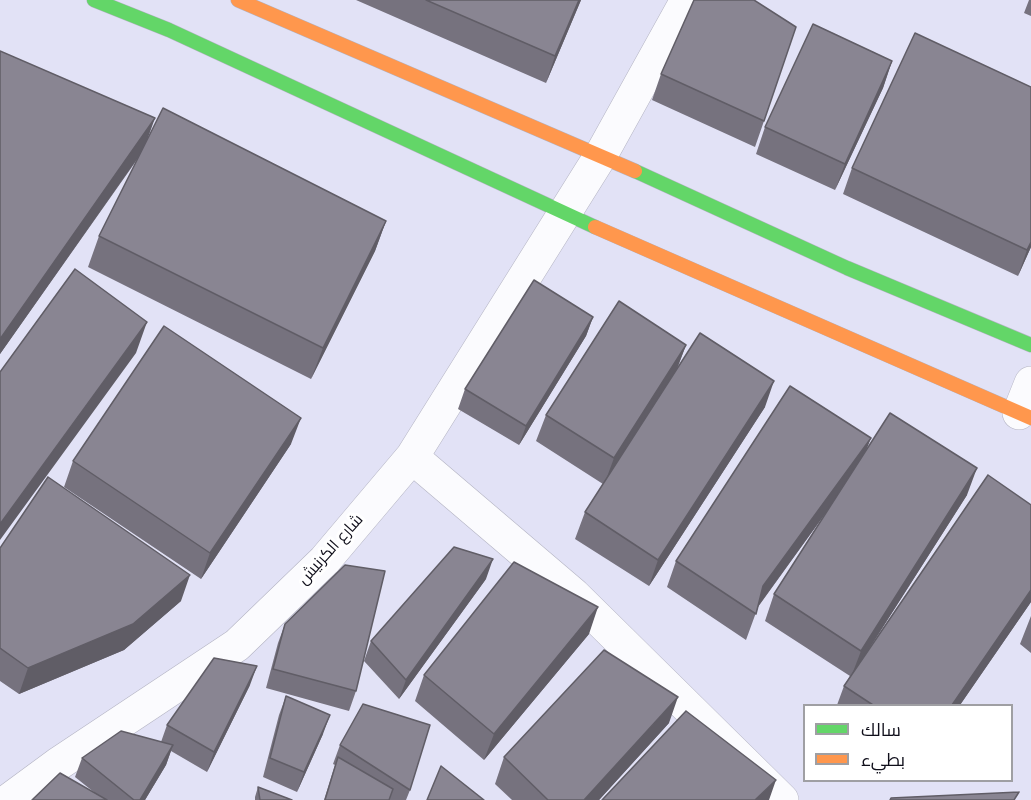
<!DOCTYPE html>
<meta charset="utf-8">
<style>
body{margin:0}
#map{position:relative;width:1031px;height:800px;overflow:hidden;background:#e2e2f6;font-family:Poppins,Cairo,sans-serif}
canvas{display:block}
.legend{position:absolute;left:803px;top:704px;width:210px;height:78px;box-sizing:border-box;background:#fff;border:2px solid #9f9fa3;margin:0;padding:8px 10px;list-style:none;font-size:18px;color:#0f0e1a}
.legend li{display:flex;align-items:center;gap:12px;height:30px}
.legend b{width:30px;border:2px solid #9f9fa3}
</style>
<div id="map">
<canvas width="1031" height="800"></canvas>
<ul class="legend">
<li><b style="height:8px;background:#63d668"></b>سالك</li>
<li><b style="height:8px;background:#ff974d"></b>بطيء</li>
</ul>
</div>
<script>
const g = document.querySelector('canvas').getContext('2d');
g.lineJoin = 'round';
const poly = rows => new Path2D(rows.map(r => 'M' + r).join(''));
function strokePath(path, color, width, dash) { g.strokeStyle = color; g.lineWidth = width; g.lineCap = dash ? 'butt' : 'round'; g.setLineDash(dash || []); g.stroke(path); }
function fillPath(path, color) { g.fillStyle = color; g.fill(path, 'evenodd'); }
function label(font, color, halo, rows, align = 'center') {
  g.font = font + ' Poppins,Cairo,sans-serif'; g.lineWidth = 6; g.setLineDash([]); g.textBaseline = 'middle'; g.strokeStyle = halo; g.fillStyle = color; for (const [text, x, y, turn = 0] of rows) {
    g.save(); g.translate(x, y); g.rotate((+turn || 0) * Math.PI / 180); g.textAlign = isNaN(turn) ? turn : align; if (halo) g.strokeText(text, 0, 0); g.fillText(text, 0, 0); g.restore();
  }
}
const street = poly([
 [1019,413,1031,383],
 [412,457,574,595,782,800],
 [9,800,58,764,237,645,325,560,412,457,601,155,687,0]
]);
const fast = poly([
 [94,0,169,30,595,227],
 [635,171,847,268,1031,345]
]);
const slow = poly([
 [238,0,635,171],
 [595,227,1031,418]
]);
strokePath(street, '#b3b3c2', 34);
strokePath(fast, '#b3b3c2', 15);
strokePath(slow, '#b3b3c2', 15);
strokePath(street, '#fbfbfe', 33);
strokePath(fast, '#63d668', 14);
strokePath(slow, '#ff974d', 14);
fillPath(poly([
 [356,0,581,0,546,83],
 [1029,0,1031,0,1031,16,1024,13],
 [0,51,148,138,386,221,375,251,311,379,88,267,99,236,139,157,0,354],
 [892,61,883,88,835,190,756,154,765,127],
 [661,74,764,121,755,147,652,100],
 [852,168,1031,247,1018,276,843,194],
 [593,317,586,336,519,445,458,409,465,389],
 [686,345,677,369,765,407,649,586,575,539,585,512,603,484,536,441,546,415],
 [291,444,201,579,64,487,73,461],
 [866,450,967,495,869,649,1031,602,960,705,837,705,844,686,850,676,765,621,774,594,830,507,758,607,746,640,667,587,676,561],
 [0,548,181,601,124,650,19,694,0,681],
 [486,579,399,699,364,661,371,641],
 [1031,616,1031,653,1020,644],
 [285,624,356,691,349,711,266,688,278,643],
 [589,634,484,760,415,701,424,675],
 [250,685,207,772,171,751,166,765,145,800,32,800,95,793,75,777,82,758,161,742,167,725],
 [286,696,323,734,297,792,263,777,279,715],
 [669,723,599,800,512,800,495,784,504,757],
 [340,745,410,790,406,800,324,800,335,765,333,764],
 [258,787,292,800,255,800,255,797]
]), '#76727e');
fillPath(poly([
 [579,0,581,0,546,83,555,56],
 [892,61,883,88,835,190,845,164],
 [155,118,144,149,0,354,0,339],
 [386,221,375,251,311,379,323,348],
 [1031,242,1031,247,1018,276,1027,250],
 [593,317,586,336,519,445,526,426],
 [147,322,136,353,0,540,0,524],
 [686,345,676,371,604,485,614,458],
 [774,381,765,407,649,586,658,560],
 [301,418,291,444,201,579,210,553],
 [871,438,861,464,754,612,763,586],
 [977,468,967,495,851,677,861,651],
 [493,559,486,579,399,699,406,680],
 [190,575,181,601,124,650,19,694,28,668],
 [1031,590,1031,602,960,705,952,705],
 [598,607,589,634,484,760,494,734],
 [257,666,250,685,207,772,214,752],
 [678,697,669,723,599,800,584,800],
 [330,715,323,734,297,792,304,772],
 [173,745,166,765,145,800,140,800],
 [776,780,769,800,755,800]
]), '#605d66');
const building = poly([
 [426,0,579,0,555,56,426,0],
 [694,0,754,0,796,27,764,121,661,74,694,0],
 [813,24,892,61,845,164,765,127,813,24],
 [915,33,1031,87,1031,242,1027,250,852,168,915,33],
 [0,51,155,118,0,339,0,51],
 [163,108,386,221,323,348,99,236,163,108],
 [75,269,147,322,0,524,0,372,75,269],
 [534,280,593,317,526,426,465,389,534,280],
 [619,301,686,345,614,458,546,415,619,301],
 [164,326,301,418,210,553,73,461,164,326],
 [700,333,774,381,658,560,585,512,700,333],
 [790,386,871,438,763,586,756,614,676,561,790,386],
 [890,413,977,468,861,651,774,594,890,413],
 [988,475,1031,505,1031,590,952,705,873,705,844,686,988,475],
 [48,477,190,575,133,624,28,668,0,648,0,548,48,477],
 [454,547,493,559,406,680,371,641,454,547],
 [514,562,598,607,494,734,424,675,514,562],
 [345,565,385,571,356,691,273,669,285,624,345,565],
 [604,650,678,697,584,800,548,800,504,757,604,650],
 [214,658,257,666,214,752,167,725,214,658],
 [286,696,330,715,304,772,270,758,286,696],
 [363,704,430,725,410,790,340,745,363,704],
 [686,711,776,780,755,800,602,800,686,711],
 [121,731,173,745,140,800,134,800,82,758,121,731],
 [338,757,393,789,389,800,325,800,338,757],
 [441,766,484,800,427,800,441,766],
 [60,773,107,800,32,800,60,773],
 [258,787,292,800,260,800,258,787],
 [1019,792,1014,800,890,800,891,798,1019,792]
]);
fillPath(building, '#898592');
strokePath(building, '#605d66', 1.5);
label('16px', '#0f0e1a', '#fff', [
 ["شارع الكرنيش",331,550,-48]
]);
</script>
